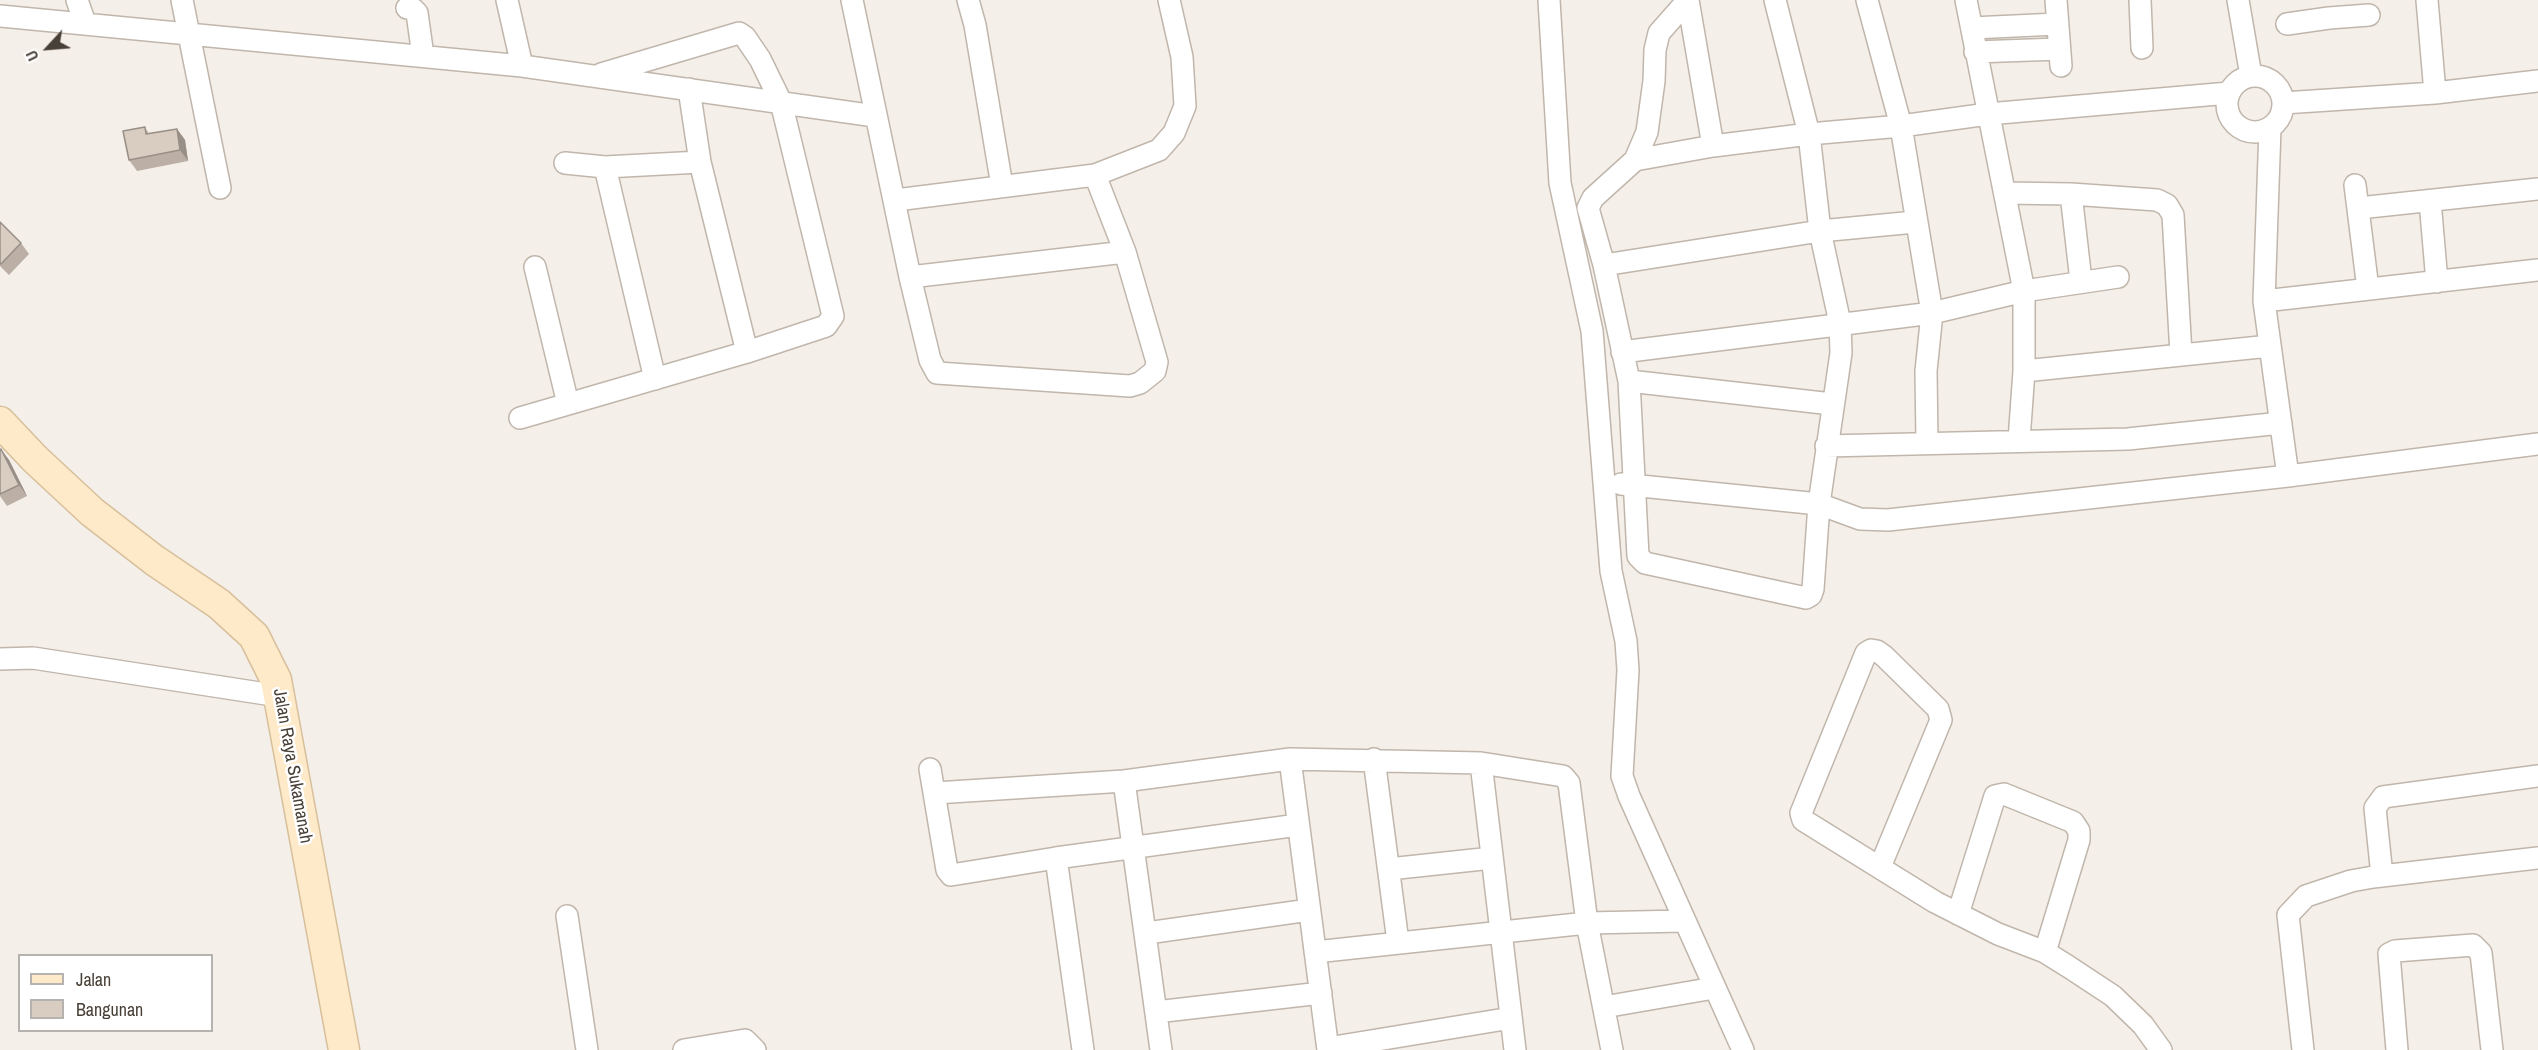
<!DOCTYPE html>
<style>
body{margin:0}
#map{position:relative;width:2538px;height:1050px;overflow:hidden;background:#f4efe9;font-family:"Archivo Narrow",sans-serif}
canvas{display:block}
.legend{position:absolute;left:18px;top:954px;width:195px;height:78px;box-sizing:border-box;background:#fff;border:2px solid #b6b2af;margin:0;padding:8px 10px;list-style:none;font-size:18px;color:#483f37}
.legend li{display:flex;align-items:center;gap:12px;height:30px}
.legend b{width:30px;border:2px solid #b6b2af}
.north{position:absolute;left:18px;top:18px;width:60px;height:60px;-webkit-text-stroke:4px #fff;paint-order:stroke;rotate:244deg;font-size:16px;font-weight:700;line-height:24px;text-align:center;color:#483f37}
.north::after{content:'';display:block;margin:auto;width:21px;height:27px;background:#483f37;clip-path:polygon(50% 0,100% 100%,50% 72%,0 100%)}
</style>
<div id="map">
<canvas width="2538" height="1050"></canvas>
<ul class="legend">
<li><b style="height:8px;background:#feeac9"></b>Jalan</li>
<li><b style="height:16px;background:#d9ccc1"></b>Bangunan</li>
</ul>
<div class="north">U</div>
</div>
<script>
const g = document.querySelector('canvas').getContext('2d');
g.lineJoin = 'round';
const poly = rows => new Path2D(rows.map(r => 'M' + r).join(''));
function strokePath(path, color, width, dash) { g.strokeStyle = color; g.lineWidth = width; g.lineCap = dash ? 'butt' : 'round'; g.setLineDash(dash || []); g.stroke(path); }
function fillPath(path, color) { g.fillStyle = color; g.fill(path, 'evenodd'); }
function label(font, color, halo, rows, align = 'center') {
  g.font = font + ' "Archivo Narrow",sans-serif'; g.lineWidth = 5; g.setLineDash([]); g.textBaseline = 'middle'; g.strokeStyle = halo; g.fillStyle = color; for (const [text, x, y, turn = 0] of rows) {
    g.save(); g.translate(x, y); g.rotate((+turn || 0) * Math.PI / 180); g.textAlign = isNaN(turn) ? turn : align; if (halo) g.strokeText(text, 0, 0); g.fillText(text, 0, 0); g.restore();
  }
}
const street = poly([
 [77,0,85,23],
 [182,0,220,188],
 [507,0,522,66],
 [852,0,910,277,930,360,937,373,1130,386,1140,383,1155,371,1157,362,1125,252,1095,175],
 [968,0,975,25,1002,186],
 [1549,0,1560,183,1592,331,1611,571,1626,641,1628,670,1622,776,1629,796,1743,1050],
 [1688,0,1659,33,1655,50,1654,81,1647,132,1635,160,1593,198,1588,208,1604,265,1629,381,1638,556,1645,563,1806,598,1811,595,1813,589,1819,504,1841,353,1840,323,1820,231,1809,134,1775,0],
 [1688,0,1713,146],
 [1867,0,1901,126,1932,313,1926,371,1927,443],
 [1966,0,2024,291,2024,371,2019,440],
 [2056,0,2061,66],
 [2140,0,2142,48],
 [2238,0,2251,76],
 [2427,0,2435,93],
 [407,8,413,9,417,13,423,56],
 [0,16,522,66,875,116],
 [2287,24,2329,18,2369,15],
 [1972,28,2057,24],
 [1975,52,2059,49],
 [601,74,739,33,745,37,760,59,781,102,833,316,826,326,747,352],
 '2227 104a28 28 0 1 1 56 0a28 28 0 1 1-56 0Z',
 [2283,103,2435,93,2538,81],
 [2270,128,2264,301,2288,476],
 [1635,160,1713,146,1809,134,1901,126,1988,114,2229,93],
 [565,163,605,167,700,162],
 [605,167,655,379],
 [2355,185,2368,289],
 [2006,193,2071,194,2157,200,2167,205,2173,215,2181,354],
 [2071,194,2081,281],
 [896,200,1095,175,1159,150,1174,133,1185,106,1182,57,1169,0],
 [2430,201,2437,282],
 [2359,208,2538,189],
 [1604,265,1820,231,1915,222],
 [535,267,568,404],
 [910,277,1125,252],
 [2264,301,2538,270],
 [1622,352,1932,313,2024,291,2118,277],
 [2024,371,2270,346],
 [1629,381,1832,404],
 [520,418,747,352,700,162,689,89],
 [1826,446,2128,439,2281,423],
 [1621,484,1819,504,1860,519,1888,520,2288,476,2538,444],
 [0,659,33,658,279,696],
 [1290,759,1328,1050],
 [1374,759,1398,942],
 [1481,763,1515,1050],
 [930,769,947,870,951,875,1056,858,1298,825],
 [1124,781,1161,1050],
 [935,793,1124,781,1290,759,1481,763,1563,776,1569,783,1587,923,1612,1050],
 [1056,858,1083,1050],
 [1880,867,1941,720,1938,709,1884,656,1877,651,1871,650,1866,653,1801,813,1803,820,1935,902,1998,934,2045,952,2069,967,2113,996,2143,1025,2161,1050],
 [1389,869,1492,858],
 [2382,876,2375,808,2383,797,2538,776],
 [1958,914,1995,796,2004,794,2073,822,2079,831,2079,840,2045,952],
 [567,916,587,1050],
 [1147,933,1309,910],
 [1315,952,1587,923,1684,921],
 [1604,1007,1714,988],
 [1156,1012,1321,993],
 [1328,1048,1511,1018],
 [684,1050,745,1040,755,1050],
 [2303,1050,2288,915,2306,896,2351,881,2373,877,2538,858],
 [2397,1050,2389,954,2395,951,2473,945,2481,953,2492,1050]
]);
const secondary = poly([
 [0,422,35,459,92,512,154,560,219,604,254,636,276,680,344,1050]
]);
strokePath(street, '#c0b6ab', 24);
strokePath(secondary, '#d7bf9b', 33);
strokePath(street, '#fff', 21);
strokePath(secondary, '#feeac9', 30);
fillPath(poly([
 [145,127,149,134,177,129,185,140,188,161,137,171,129,160],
 [0,222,21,243,29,254,9,275,0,266],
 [0,450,9,460,27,496,7,506,0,496]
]), '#bbafa6');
fillPath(poly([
 [177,129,185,140,188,161,180,150],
 [1,449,9,460,27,496,19,485]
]), '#988f87');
const building = poly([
 [145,127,146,134,177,129,180,150,129,160,123,131,145,127],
 [0,222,21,243,1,264,0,263,0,222],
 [1,449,19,485,0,494,0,450,1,449]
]);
fillPath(building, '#d9ccc1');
strokePath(building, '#988f87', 1.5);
label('18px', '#483f37', '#fff', [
 ["Jalan Raya Sukamanah",292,766,80]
]);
</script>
